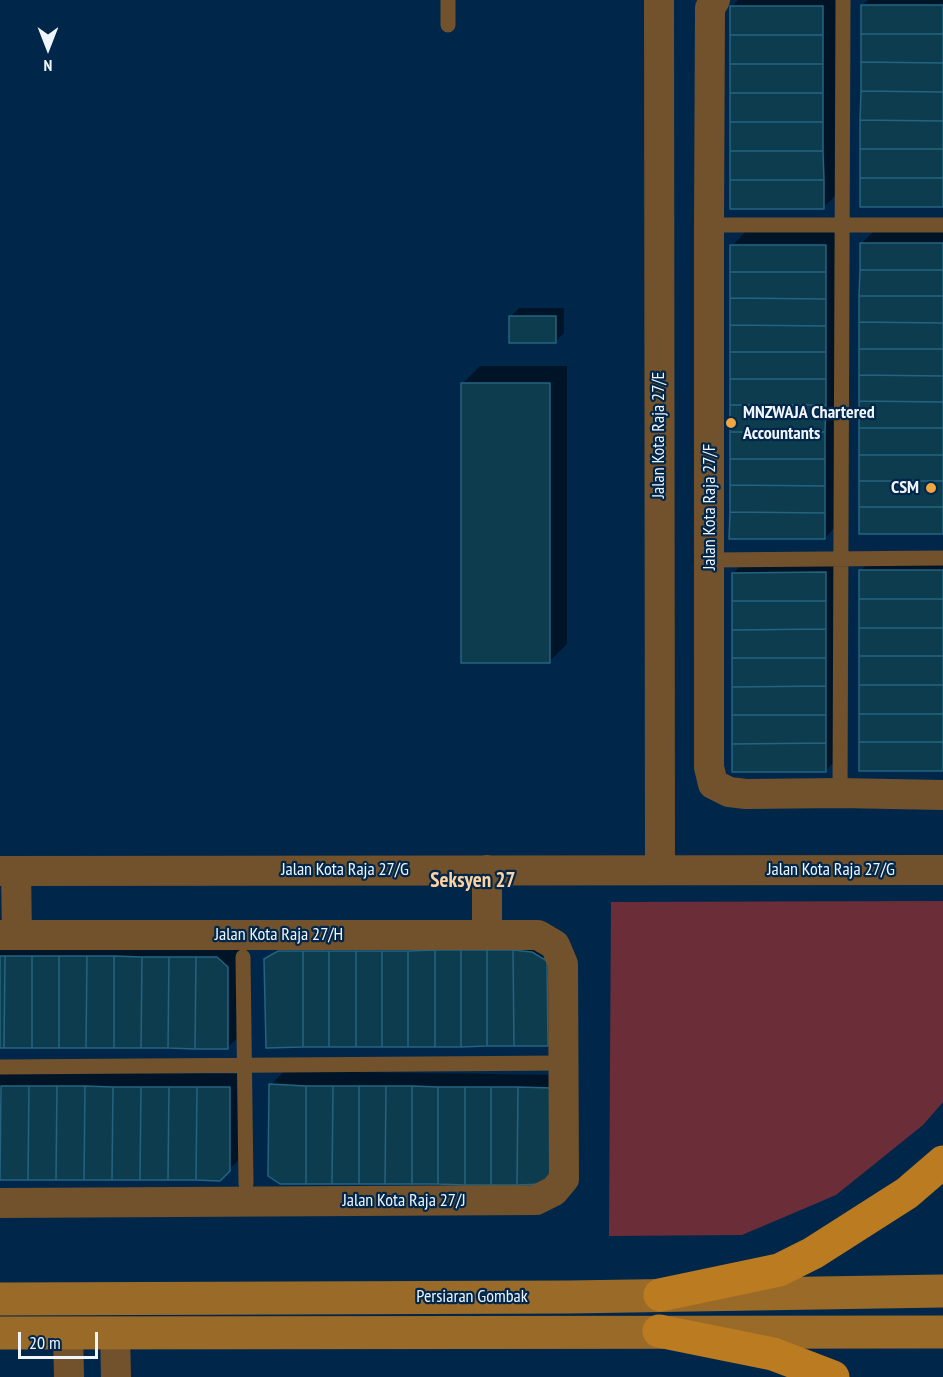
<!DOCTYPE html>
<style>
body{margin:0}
#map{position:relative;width:943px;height:1377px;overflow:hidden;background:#00274a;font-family:"PT Sans Narrow",sans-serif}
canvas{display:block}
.north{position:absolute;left:18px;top:18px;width:60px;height:60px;-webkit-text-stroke:4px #00274a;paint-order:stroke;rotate:180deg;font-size:16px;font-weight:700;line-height:24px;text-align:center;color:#f0f5fb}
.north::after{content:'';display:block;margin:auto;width:21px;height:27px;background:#f0f5fb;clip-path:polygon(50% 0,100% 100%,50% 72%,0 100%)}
.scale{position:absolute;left:18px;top:1332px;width:80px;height:27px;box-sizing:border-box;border:3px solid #f0f5fb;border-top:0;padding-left:8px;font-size:18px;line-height:21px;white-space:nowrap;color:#f0f5fb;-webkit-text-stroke:4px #00274a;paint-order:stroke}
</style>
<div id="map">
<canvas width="943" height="1377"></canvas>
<div class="north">N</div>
<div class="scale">20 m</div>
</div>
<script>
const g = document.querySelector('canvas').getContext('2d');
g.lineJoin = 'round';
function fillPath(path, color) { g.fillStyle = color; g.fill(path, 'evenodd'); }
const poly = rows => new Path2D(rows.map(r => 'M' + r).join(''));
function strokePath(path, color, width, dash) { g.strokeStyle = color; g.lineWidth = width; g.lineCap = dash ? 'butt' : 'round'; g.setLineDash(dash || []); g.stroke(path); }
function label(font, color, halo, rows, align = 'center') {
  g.font = font + ' "PT Sans Narrow",sans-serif'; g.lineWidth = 4.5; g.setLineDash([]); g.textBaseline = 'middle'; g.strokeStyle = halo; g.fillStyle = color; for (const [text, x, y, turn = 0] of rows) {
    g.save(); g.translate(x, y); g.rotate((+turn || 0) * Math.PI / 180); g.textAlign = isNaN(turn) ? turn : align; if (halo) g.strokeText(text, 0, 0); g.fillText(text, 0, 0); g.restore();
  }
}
fillPath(poly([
 [943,901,943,1102,923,1125,836,1195,742,1235,609,1236,611,902]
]), '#6b2e39');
fillPath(poly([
 [738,0,836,0,837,194,823,208,731,7],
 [868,0,943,0,943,205,862,5],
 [875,230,943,230,943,533,861,244],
 [745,232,839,232,838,524,825,538,732,246],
 [519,308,564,308,564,333,555,342,510,317],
 [480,366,567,366,567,644,549,662,462,384],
 [874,557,943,557,943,770,860,571],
 [839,559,839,757,826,770,733,573,747,560],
 [546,939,561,1031,547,1044,266,960,280,946],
 [0,943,231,944,242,953,242,1034,228,1047,0,1046],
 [284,1071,565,1075,570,1160,271,1085],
 [0,1073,243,1074,243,1156,219,1179,0,1178]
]), '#0007');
const building = poly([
 [861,5,943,5,943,34,861,34,861,5],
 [730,6,823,6,823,35,730,35,730,6],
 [861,34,943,34,943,63,861,62,861,34],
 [730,35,823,35,823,64,730,64,730,35],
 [861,62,943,63,943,92,861,91,861,62],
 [730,64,823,64,823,93,730,93,730,64],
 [861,91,943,92,943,121,860,120,861,91],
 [730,93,823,93,823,122,730,122,730,93],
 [860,120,943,121,943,149,860,149,860,120],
 [730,122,823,122,823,151,730,151,730,122],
 [860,149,943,149,943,178,860,178,860,149],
 [730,151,823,151,824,180,730,180,730,151],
 [860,178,943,178,943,207,860,207,860,178],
 [730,180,824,180,824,209,730,209,730,180],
 [860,243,943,243,943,270,860,270,860,243],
 [730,245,826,245,826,272,730,272,730,245],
 [860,270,943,270,943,296,859,296,860,270],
 [730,272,826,272,826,299,730,298,730,272],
 [859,296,943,296,943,323,859,322,859,296],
 [730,298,826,299,826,326,730,325,730,298],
 [509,316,556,316,556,343,509,343,509,316],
 [859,322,943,323,943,349,859,349,859,322],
 [730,325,826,326,826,352,730,352,730,325],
 [859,349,943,349,943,376,859,375,859,349],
 [730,352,826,352,826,379,730,379,730,352],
 [859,375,943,376,943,402,859,401,859,375],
 [730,379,826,379,826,405,730,405,730,379],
 [461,383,550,383,550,663,461,663,461,383],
 [859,401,943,402,943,428,859,428,859,401],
 [730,405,826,405,825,432,730,432,730,405],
 [859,428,943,428,943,455,859,455,859,428],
 [730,432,825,432,825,459,730,459,730,432],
 [859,455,943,455,943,481,859,481,859,455],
 [730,459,825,459,825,486,730,485,730,459],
 [859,481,943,481,943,507,859,507,859,481],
 [730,485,825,486,825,513,730,512,730,485],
 [859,507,943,507,943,534,859,534,859,507],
 [730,512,825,513,825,539,729,539,730,512],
 [859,570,943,570,943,599,859,599,859,570],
 [826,572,826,601,732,601,732,573,826,572],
 [859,599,943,599,943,628,859,628,859,599],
 [732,601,826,601,826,629,732,630,732,601],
 [859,628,943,628,943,656,859,656,859,628],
 [826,629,826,658,732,658,732,630,826,629],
 [859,656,943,656,943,685,859,685,859,656],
 [732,658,826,658,826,686,732,687,732,658],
 [859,685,943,685,943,714,859,714,859,685],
 [826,686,826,715,732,715,732,687,826,686],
 [859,714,943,714,943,742,859,742,859,714],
 [732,715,826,715,826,743,732,744,732,715],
 [859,742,943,742,943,771,859,771,859,742],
 [826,743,826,772,732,772,732,744,826,743],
 [435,950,435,1047,408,1047,408,951,435,950],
 [435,950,461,950,461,1047,435,1047,435,950],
 [461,950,487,950,487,1046,461,1047,461,950],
 [487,950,513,950,514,1046,487,1046,487,950],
 [513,950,532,952,547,961,548,1046,514,1046,513,950],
 [278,951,303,951,303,1047,266,1048,264,959,278,951],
 [303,951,329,951,329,1047,303,1047,303,951],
 [329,951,356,951,356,1047,329,1047,329,951],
 [356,951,382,951,382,1047,356,1047,356,951],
 [382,951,408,951,408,1047,382,1047,382,951],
 [0,956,5,956,4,1048,0,1048,0,956],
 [5,956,32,956,32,1048,4,1048,5,956],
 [32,956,59,956,59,1048,32,1048,32,956],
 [59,956,87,956,86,1048,59,1048,59,956],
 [87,956,114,956,114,1048,86,1048,87,956],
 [114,956,142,957,141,1048,114,1048,114,956],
 [142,957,169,957,168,1048,141,1048,142,957],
 [169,957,196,957,195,1049,168,1048,169,957],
 [196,957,217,957,228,967,228,1049,195,1049,196,957],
 [269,1084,306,1086,306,1184,280,1184,268,1176,269,1084],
 [1,1086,29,1086,28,1180,0,1180,1,1086],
 [29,1086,57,1086,56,1180,28,1180,29,1086],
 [57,1086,85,1086,84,1180,56,1180,57,1086],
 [85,1086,113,1087,112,1180,84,1180,85,1086],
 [306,1086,333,1086,332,1184,306,1184,306,1086],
 [333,1086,359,1086,359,1184,332,1184,333,1086],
 [359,1086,386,1086,385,1184,359,1184,359,1086],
 [386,1086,412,1086,412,1184,385,1184,386,1086],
 [412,1086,438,1087,438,1184,412,1184,412,1086],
 [113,1087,141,1087,140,1180,112,1180,113,1087],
 [141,1087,169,1087,168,1180,140,1180,141,1087],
 [169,1087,197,1087,196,1180,168,1180,169,1087],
 [197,1087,230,1087,230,1171,220,1181,196,1180,197,1087],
 [438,1087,465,1087,465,1185,438,1184,438,1087],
 [465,1087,491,1087,491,1185,465,1185,465,1087],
 [491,1087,518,1087,517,1185,491,1185,491,1087],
 [518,1087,552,1088,557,1175,543,1184,517,1185,518,1087]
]);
fillPath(building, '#0e3c4f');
strokePath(building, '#246480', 1.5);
strokePath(poly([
 [448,0,448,25],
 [709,225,943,225],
 [710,560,943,558],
 [840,793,843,0],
 [243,957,246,1184],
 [0,1067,563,1063]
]), '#71522c', 15);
strokePath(poly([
 [659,0,660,870],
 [715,0,710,8,709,225,709,767,713,784,729,792,746,794,840,793,943,795],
 [487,870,487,935],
 [0,871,943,870],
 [16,871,17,935],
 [0,935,538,935,555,945,563,964,564,1179,554,1191,536,1200,0,1203],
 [68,1332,69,1377],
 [115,1333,116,1377]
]), '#71522c', 30);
strokePath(poly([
 [0,1299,569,1297,943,1291],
 [0,1333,943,1332]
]), '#9a6a29', 33);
strokePath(poly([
 [660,1295,779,1270,813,1253,907,1193,943,1162],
 [659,1331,773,1354,833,1377]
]), '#bb7b20', 33);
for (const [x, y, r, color] of [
 [731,423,6,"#f1a640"],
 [931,488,6,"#f1a640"]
]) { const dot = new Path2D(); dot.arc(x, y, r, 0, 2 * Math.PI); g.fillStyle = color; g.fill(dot); strokePath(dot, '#00274a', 2); }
label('bold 18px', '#f0f5fb', '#00274a', [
 ["MNZWAJA Chartered",743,413],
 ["Accountants",743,434],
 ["CSM",919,488,"right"]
], 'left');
label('18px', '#f0f5fb', '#00274a', [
 ["Jalan Kota Raja 27/E",659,435,-90],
 ["Jalan Kota Raja 27/F",710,507,-90],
 ["Jalan Kota Raja 27/G",345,870],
 ["Jalan Kota Raja 27/G",831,870],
 ["Jalan Kota Raja 27/H",279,935],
 ["Jalan Kota Raja 27/J",404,1201],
 ["Persiaran Gombak",472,1297]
]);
label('bold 21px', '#fed3a1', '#00274a', [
 ["Seksyen 27",473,881]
]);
</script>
